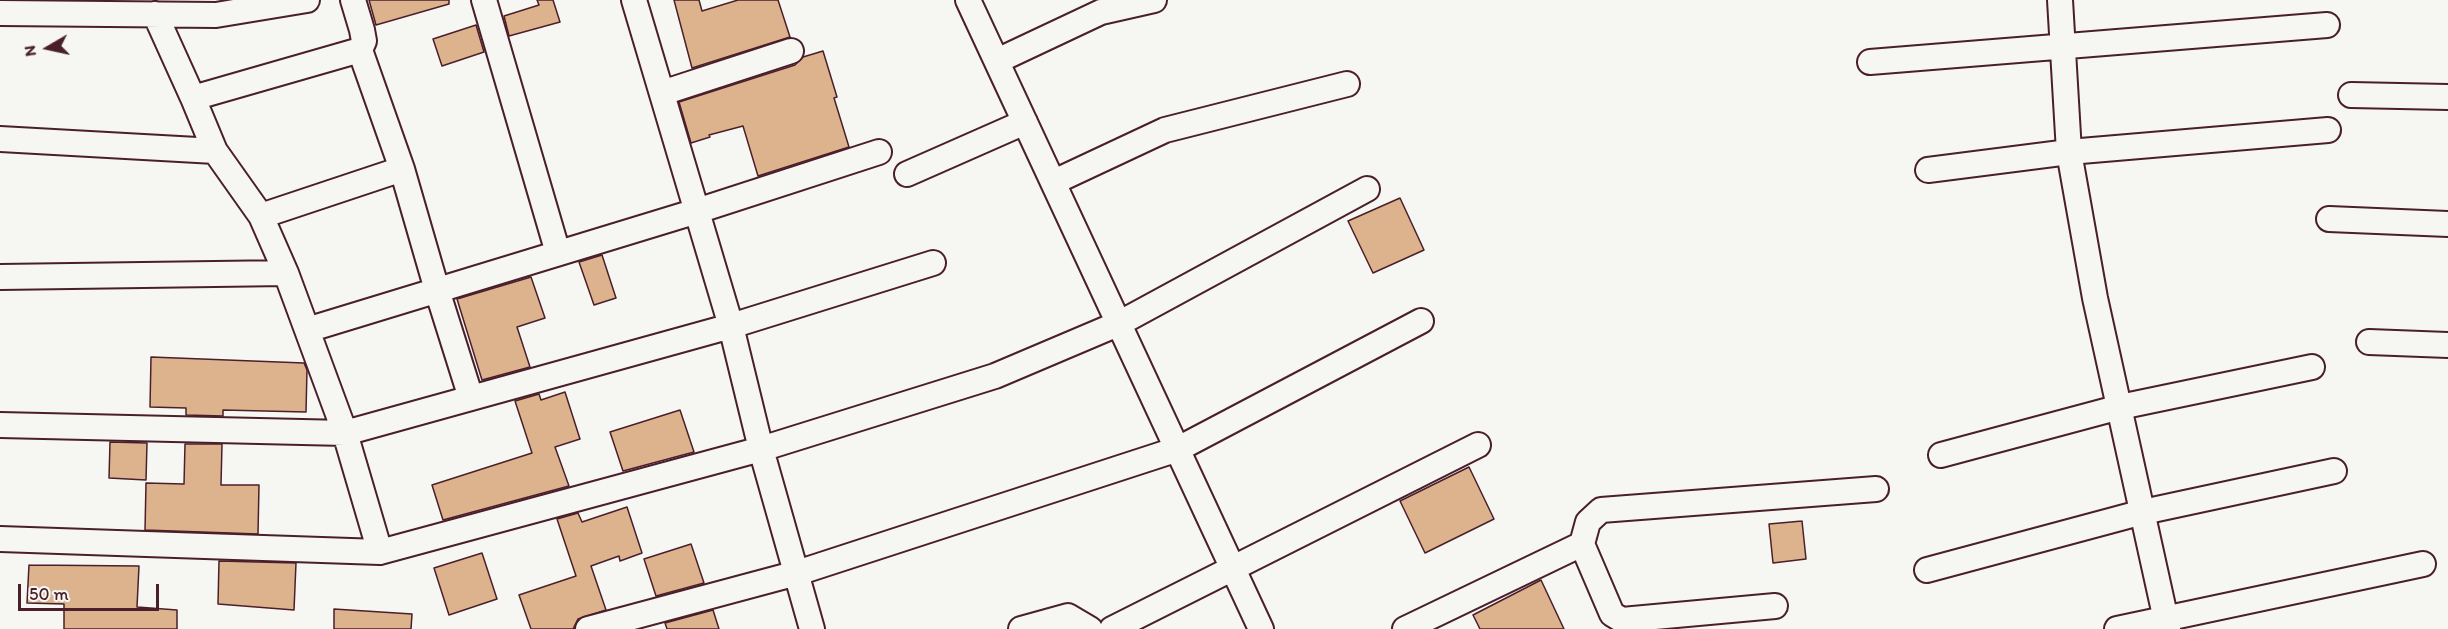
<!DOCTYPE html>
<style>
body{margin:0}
#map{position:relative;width:2448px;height:629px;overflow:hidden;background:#f6f6f2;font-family:Itim,sans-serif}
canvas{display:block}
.north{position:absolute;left:18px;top:18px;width:60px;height:60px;-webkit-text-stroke:4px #f6f6f2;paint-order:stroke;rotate:261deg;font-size:16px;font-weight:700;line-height:24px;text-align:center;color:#4a1f2b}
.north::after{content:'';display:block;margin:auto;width:21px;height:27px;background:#4a1f2b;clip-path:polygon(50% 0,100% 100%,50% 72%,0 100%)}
.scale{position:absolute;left:18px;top:584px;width:141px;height:27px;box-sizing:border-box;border:3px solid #4a1f2b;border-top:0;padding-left:8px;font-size:18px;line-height:21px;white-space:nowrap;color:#4a1f2b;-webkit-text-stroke:4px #f6f6f2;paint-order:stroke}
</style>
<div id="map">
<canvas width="2448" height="629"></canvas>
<div class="north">N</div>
<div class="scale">50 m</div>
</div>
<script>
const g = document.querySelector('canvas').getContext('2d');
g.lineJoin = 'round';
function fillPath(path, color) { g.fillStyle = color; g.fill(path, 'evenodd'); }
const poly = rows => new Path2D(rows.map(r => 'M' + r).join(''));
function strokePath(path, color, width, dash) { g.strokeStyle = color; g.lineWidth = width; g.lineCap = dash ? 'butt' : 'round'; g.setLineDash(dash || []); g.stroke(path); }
const building = poly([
 [369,0,449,0,449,4,376,25,369,0],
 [537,0,553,0,560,22,509,36,504,16,539,5,537,0],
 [674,0,699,0,702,11,738,0,778,0,790,37,692,68,674,0],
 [476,25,484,52,442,66,433,39,476,25],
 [823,51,837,97,834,98,849,147,758,176,743,126,709,135,710,137,691,143,679,102,795,65,803,57,823,51],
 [1400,198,1424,250,1373,273,1348,221,1400,198],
 [602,255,616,298,594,305,579,262,602,255],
 [531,277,545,318,517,327,530,367,482,380,457,299,531,277],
 [151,357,304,363,307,370,306,412,223,410,223,416,186,415,186,408,150,407,151,357],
 [565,392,580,439,555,447,569,486,443,520,432,485,532,453,515,401,539,394,541,400,565,392],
 [680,410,694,452,623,471,610,432,680,410],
 [110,442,147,443,146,480,109,478,110,442],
 [185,444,222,444,221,485,259,485,258,534,145,530,146,483,184,484,185,444],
 [1469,467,1494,519,1425,553,1400,501,1469,467],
 [627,507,642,553,620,561,619,556,591,566,606,610,578,619,573,629,531,629,519,595,576,576,557,519,578,513,582,522,627,507],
 [1802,521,1806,559,1773,563,1769,524,1802,521],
 [691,544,704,583,656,596,644,559,691,544],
 [482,553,497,599,449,615,434,568,482,553],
 [219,561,296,563,294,610,218,604,219,561],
 [29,565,139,566,137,607,177,610,177,629,64,629,64,604,27,603,29,565],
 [1541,580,1564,629,1480,629,1473,615,1541,580],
 [334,609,412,614,411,629,334,629,334,609],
 [713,610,719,629,667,629,665,623,713,610]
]);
fillPath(building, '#ddb38d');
strokePath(building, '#4a1f2b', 1.5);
const minor = poly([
 [484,0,558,253],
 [634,0,731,326,761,449,812,629],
 [968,0,1261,629],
 [2060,0,2069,152,2095,298,2168,629],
 [0,13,216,15,307,0],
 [155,14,193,98,360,50,364,41,362,30,353,0],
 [360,50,402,169],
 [997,61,1101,12,1154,0],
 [1870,62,2327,25],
 [662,93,791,51],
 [2351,95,2448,97],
 [193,98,215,151],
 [0,139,215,151,261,216,286,273,345,433,0,425],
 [1928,170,2069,152,2328,130],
 [907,174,1025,122],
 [1054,182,1165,130,1347,84],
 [261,216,402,169,437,290,471,398],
 [2329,219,2448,224],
 [0,277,286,273],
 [307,330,697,211,879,152],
 [2369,342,2448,345],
 [1941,455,2120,407,2312,367],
 [0,539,380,552,761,449,995,376,1120,323,1367,189],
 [380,552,345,433,731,326,933,263],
 [1927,570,2143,512,2334,471],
 [1775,606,1622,620,1612,614,1582,544,1588,522,1601,510,1876,489],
 [588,629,797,573,1178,449,1421,321],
 [1021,629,1068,616,1090,629],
 [1112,629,1478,445],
 [1405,629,1582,544],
 [2117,629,2423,564]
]);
strokePath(minor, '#4a1f2b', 28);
strokePath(minor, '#f6f6f2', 24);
</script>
